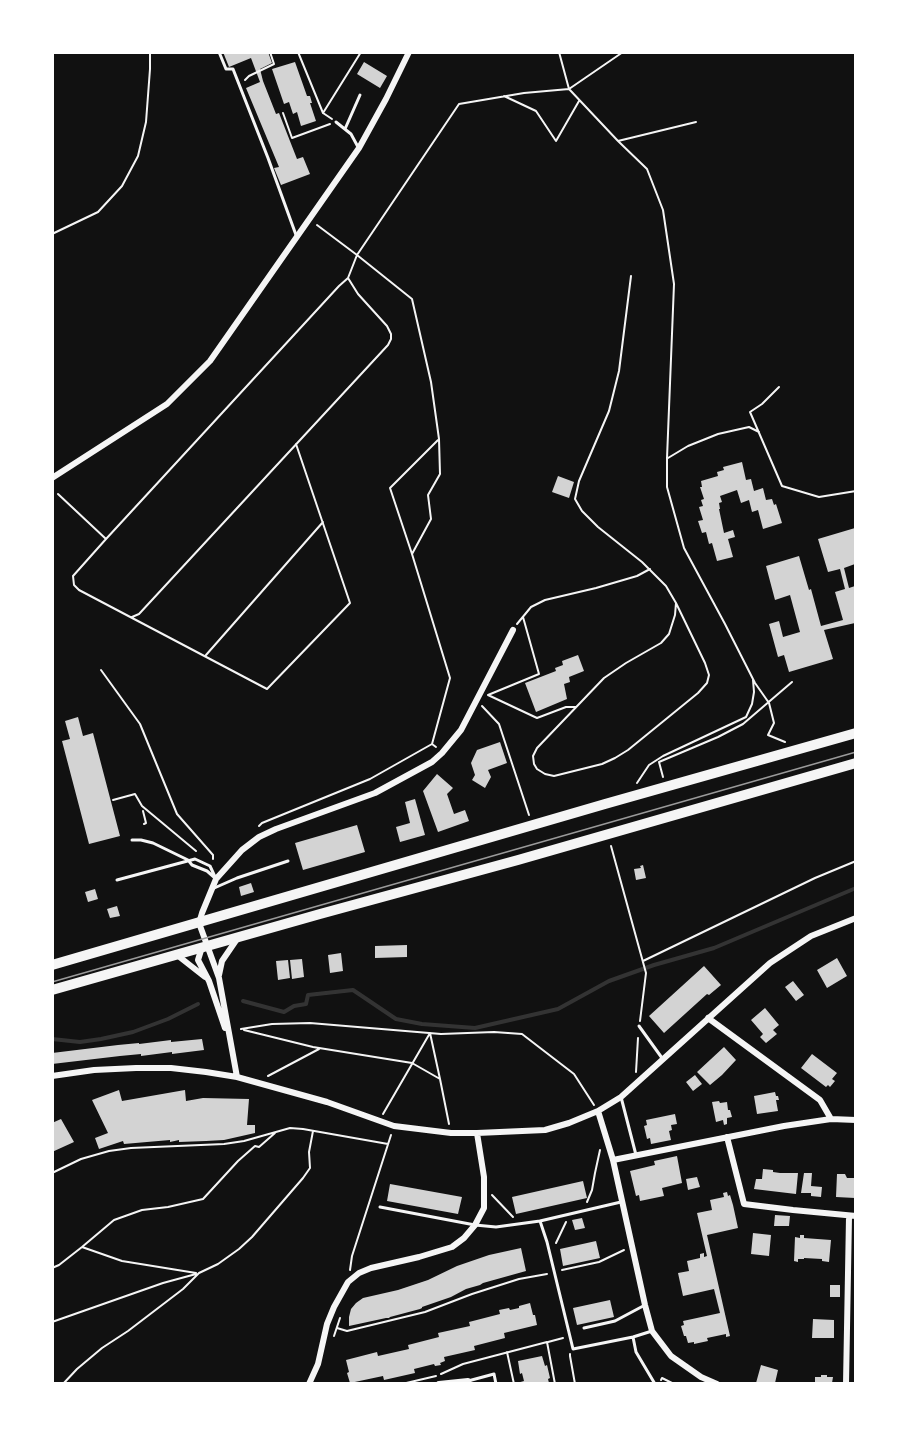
<!DOCTYPE html>
<style>
body{margin:0}
#map{position:relative;width:908px;height:1436px;overflow:hidden;background:#111;font-family:Manrope,sans-serif}
canvas{display:block}
.frame{position:absolute;inset:0;border:54px solid #fff;pointer-events:none}
</style>
<div id="map">
<canvas width="908" height="1436"></canvas>
<div class="frame"></div>
</div>
<script>
const g = document.querySelector('canvas').getContext('2d');
g.lineJoin = 'round';
const poly = rows => new Path2D(rows.map(r => 'M' + r).join(''));
function strokePath(path, color, width, dash) { g.strokeStyle = color; g.lineWidth = width; g.lineCap = dash ? 'butt' : 'round'; g.setLineDash(dash || []); g.stroke(path); }
function fillPath(path, color) { g.fillStyle = color; g.fill(path, 'evenodd'); }
strokePath(poly([
 [243,1001,284,1012,294,1006,306,1004,308,995,353,990,396,1019,422,1024,475,1028,558,1009,609,981,654,965,714,948,856,888],
 [52,1039,80,1042,101,1039,133,1032,168,1019,198,1004]
]), '#333', 4);
fillPath(poly([
 [223,52,268,52,272,63,260,69,263,81,276,114,279,113,297,159,303,157,310,174,281,185,274,168,279,167,246,88,260,82,251,58,229,67],
 [295,62,307,96,310,96,312,103,310,103,316,121,301,126,297,112,293,114,289,102,284,104,272,69],
 [364,62,387,76,380,88,357,74],
 [742,462,746,480,751,479,754,491,763,488,766,500,772,499,774,505,776,504,782,523,763,529,758,510,752,512,749,500,741,503,737,490,720,496,722,502,719,503,720,509,719,509,724,533,733,530,735,537,728,539,733,557,717,561,712,543,709,544,706,532,702,533,698,521,703,520,699,507,703,506,701,500,704,499,700,487,702,487,701,481,718,476,717,472,724,470,723,467],
 [558,476,574,482,569,498,552,492],
 [855,528,855,564,844,568,849,588,855,586,855,623,824,630,833,659,789,672,784,655,778,657,769,624,779,621,783,637,800,632,790,595,775,600,766,566,799,556,809,590,811,589,821,626,843,620,835,592,845,589,840,569,828,572,818,539],
 [578,655,584,671,569,677,570,682,564,684,567,699,536,712,525,683,556,671,555,668,563,665,562,661],
 [78,717,83,736,93,733,120,836,89,844,62,741,70,739,65,721],
 [500,742,507,763,488,770,491,777,485,788,472,780,475,775,471,763,477,750],
 [437,774,453,788,447,794,454,814,465,810,469,821,438,832,423,791],
 [415,799,425,835,400,842,396,827,410,823,405,802],
 [357,825,365,852,303,870,295,843],
 [643,865,646,878,636,880,634,869,641,868,640,866],
 [251,883,254,892,241,896,239,887],
 [95,889,98,899,88,902,85,892],
 [117,906,120,916,110,918,107,909],
 [407,945,407,957,375,958,375,946],
 [341,953,343,971,330,973,328,955],
 [837,958,847,976,827,988,817,970],
 [302,959,304,977,292,979,290,960],
 [288,960,290,978,278,980,276,961],
 [704,966,721,985,709,995,707,994,664,1033,649,1016],
 [793,981,804,995,796,1001,785,987],
 [765,1008,779,1025,773,1030,777,1034,766,1043,760,1037,763,1034,751,1020],
 [202,1039,204,1050,172,1054,172,1052,141,1056,141,1054,120,1056,52,1064,52,1053,118,1045,139,1043,139,1044,171,1040,171,1042],
 [724,1047,736,1060,722,1075,710,1085,697,1072],
 [812,1054,837,1073,832,1079,835,1081,830,1087,828,1085,826,1087,801,1068],
 [695,1075,702,1084,693,1091,686,1082],
 [119,1090,122,1101,185,1090,186,1101,203,1098,249,1099,247,1125,255,1125,255,1133,224,1140,206,1141,179,1142,179,1140,170,1142,170,1140,124,1144,123,1141,99,1149,95,1138,108,1133,92,1100],
 [775,1092,776,1096,778,1096,779,1100,776,1100,778,1111,757,1114,754,1096],
 [719,1101,720,1103,727,1102,728,1110,730,1110,732,1117,727,1118,727,1124,724,1125,723,1120,716,1122,712,1102],
 [675,1114,677,1124,671,1125,672,1130,669,1131,671,1140,651,1144,650,1138,647,1139,644,1126,647,1125,646,1120],
 [61,1119,74,1142,52,1152,52,1123],
 [677,1156,682,1183,662,1188,664,1196,640,1201,639,1195,636,1196,630,1171,655,1165,654,1161],
 [763,1169,773,1170,773,1172,780,1173,798,1173,796,1194,754,1189,756,1179,762,1179],
 [804,1173,812,1173,811,1186,822,1187,821,1197,811,1196,811,1193,801,1193],
 [837,1174,845,1174,847,1178,855,1178,855,1198,836,1197],
 [697,1177,700,1187,688,1190,686,1179],
 [583,1181,587,1198,516,1214,512,1197],
 [390,1184,462,1197,458,1214,387,1201],
 [727,1192,728,1196,730,1195,733,1205,738,1228,707,1235,730,1336,726,1337,726,1334,707,1338,708,1341,694,1344,694,1342,688,1343,686,1336,684,1336,681,1326,684,1325,683,1321,720,1313,714,1289,683,1296,678,1273,689,1271,687,1261,700,1258,700,1254,704,1253,704,1257,707,1256,697,1213,712,1210,710,1200,724,1197,723,1193],
 [775,1215,790,1216,789,1226,774,1226],
 [582,1218,585,1228,575,1230,572,1220],
 [753,1233,771,1235,769,1256,751,1254],
 [800,1235,804,1235,804,1238,831,1240,829,1262,822,1261,822,1259,804,1258,804,1259,798,1259,798,1262,794,1261,795,1237,800,1238],
 [596,1241,600,1258,563,1266,560,1249],
 [521,1248,526,1271,483,1283,480,1285,466,1289,451,1297,422,1307,422,1308,420,1309,390,1317,389,1318,386,1318,349,1326,349,1317,351,1309,356,1303,363,1298,398,1290,428,1280,457,1266,489,1255],
 [830,1285,840,1285,840,1297,830,1297],
 [610,1300,614,1317,577,1325,573,1308],
 [530,1303,533,1315,535,1315,537,1325,504,1333,505,1338,474,1346,475,1350,444,1357,445,1361,440,1363,441,1365,435,1366,434,1364,414,1369,415,1373,384,1380,383,1376,350,1383,347,1373,349,1372,346,1360,377,1352,378,1356,409,1349,408,1345,439,1337,438,1333,470,1326,469,1322,500,1314,499,1310,509,1308,510,1310,519,1308,519,1306],
 [813,1319,834,1320,834,1338,812,1338],
 [542,1356,545,1366,547,1365,550,1378,548,1379,549,1383,517,1383,524,1381,522,1373,520,1374,518,1361],
 [761,1365,778,1370,775,1383,756,1383],
 [821,1375,827,1375,827,1377,833,1377,832,1383,815,1383,815,1377,821,1377]
]), '#d3d3d3');
strokePath(poly([
 [298,52,323,113],
 [559,52,569,89,623,52],
 [245,80,249,76,274,64,270,52],
 [504,96,536,111,556,141,579,101],
 [283,113,292,138,330,124],
 [332,119,323,113,361,52],
 [618,141,696,122],
 [317,225,357,255,459,104,524,93,569,89,618,141,647,169,663,210,674,284,667,458,667,487,684,548,725,624,755,683,769,703,774,723,768,735,785,742],
 [52,234,98,212,122,186,138,156,146,122,150,69,150,52],
 [631,276,619,371,609,411,579,481,575,499,582,511,598,527,642,562,666,586,676,603,705,663,709,675,707,683,698,693,628,750,615,758,602,764,554,776,545,774,537,769,534,764,533,756,537,748,604,678,626,663,661,643,669,634,675,615,676,603],
 [779,387,762,404,750,412,782,486,819,497,856,491],
 [296,444,350,603,267,689,79,590,74,585,73,576,106,539,339,286,348,278,357,255,412,299,431,382,439,439,440,474,428,495,431,519,412,554],
 [668,458,688,446,718,434,749,427,759,432],
 [58,494,106,539],
 [132,617,139,614,388,345,391,339,391,334,387,326,358,294,348,278],
 [523,617,539,674,488,695,537,718,566,707,576,707],
 [517,624,531,607,545,600,596,588,637,576,650,569],
 [206,655,323,522],
 [101,670,140,724,177,814,213,855,213,859],
 [482,706,499,724,529,815],
 [432,744,450,678,412,554,390,488,438,440],
 [663,777,659,762,718,737,743,724,792,682],
 [637,783,649,765,663,756,746,717,752,704,754,692,753,680],
 [113,800,135,794,142,806,196,851],
 [143,811,146,823,144,824],
 [259,826,262,823,370,779,432,744,436,747],
 [611,846,646,973,640,1021],
 [643,961,815,878,856,861],
 [241,1029,272,1024,310,1023,441,1034,494,1032,522,1034,574,1074,594,1105],
 [244,1030,313,1047,412,1063,440,1079,449,1124],
 [636,1072,638,1038],
 [268,1076,319,1049],
 [383,1114,430,1033,440,1079],
 [52,1173,81,1159,109,1151,131,1148,224,1144,244,1141,290,1128,303,1129,388,1144],
 [492,1195,513,1217],
 [587,1202,592,1190,595,1173,600,1150],
 [556,1243,566,1222],
 [82,1247,122,1261,196,1273],
 [52,1268,59,1265,82,1247,114,1220,142,1210,168,1207,203,1199,238,1161,255,1146,259,1147,275,1133],
 [350,1270,352,1256,391,1135],
 [562,1270,599,1262,624,1250],
 [52,1322,163,1283,196,1274],
 [337,1328,347,1331,425,1312,472,1294,519,1279,547,1274],
 [334,1336,340,1318],
 [548,1342,563,1338],
 [507,1352,514,1384],
 [570,1354,570,1356,575,1384],
 [441,1374,463,1364,547,1342,555,1384],
 [661,1380,662,1378,674,1384],
 [63,1384,77,1369,102,1348,128,1331,183,1289,199,1273,218,1264,239,1249,252,1237,303,1178,310,1168,309,1152,313,1131],
 [402,1384,436,1376]
]), '#f5f5f5', 2);
strokePath(poly([
 [219,52,226,69,233,69,268,158,296,235],
 [336,122,351,134,358,147],
 [345,129,360,95],
 [132,840,141,840,153,843,188,860,192,865,207,871,215,878],
 [117,880,195,859,210,866,216,879],
 [212,889,237,878,288,861],
 [639,1026,662,1058],
 [621,1097,636,1155],
 [380,1207,475,1225,496,1227,540,1221,621,1202],
 [540,1221,547,1242,573,1349,633,1337,652,1331],
 [584,1328,615,1321,645,1305],
 [633,1337,636,1352,655,1384],
 [468,1381,494,1374,496,1384]
]), '#f5f5f5', 3);
strokePath(poly([
 [52,478,167,404,210,361,359,148,386,99,409,52],
 [202,947,198,960,209,981,225,1028],
 [177,955,205,977],
 [219,975,222,961,237,939],
 [708,1018,820,1100,831,1119],
 [52,1076,94,1070,136,1068,171,1068,206,1072,237,1077,327,1102,394,1126,451,1133,477,1133,545,1130,569,1123,598,1111,621,1097,770,963,811,936,856,918],
 [237,1077,219,978,199,923,202,913,216,879,242,850,259,837,276,829,375,793,432,762,442,753,461,730,513,630],
 [598,1111,613,1160,645,1305,652,1331,671,1356,701,1377,717,1384],
 [727,1137,744,1204,793,1210,856,1216],
 [613,1160,784,1126,831,1119,856,1120],
 [309,1384,318,1364,327,1324,334,1307,348,1282,359,1273,371,1268,419,1257,452,1247,464,1238,475,1225,484,1208,484,1177,477,1133],
 [439,1384,468,1381,469,1384],
 [846,1384,849,1217]
]), '#f5f5f5', 6);
strokePath(poly([
 [52,965,605,804,856,733],
 [52,990,320,914,518,860,856,763]
]), '#f5f5f5', 10);
strokePath(poly([
 [52,982,856,752]
]), '#9a9a9a', 1.5);
</script>
